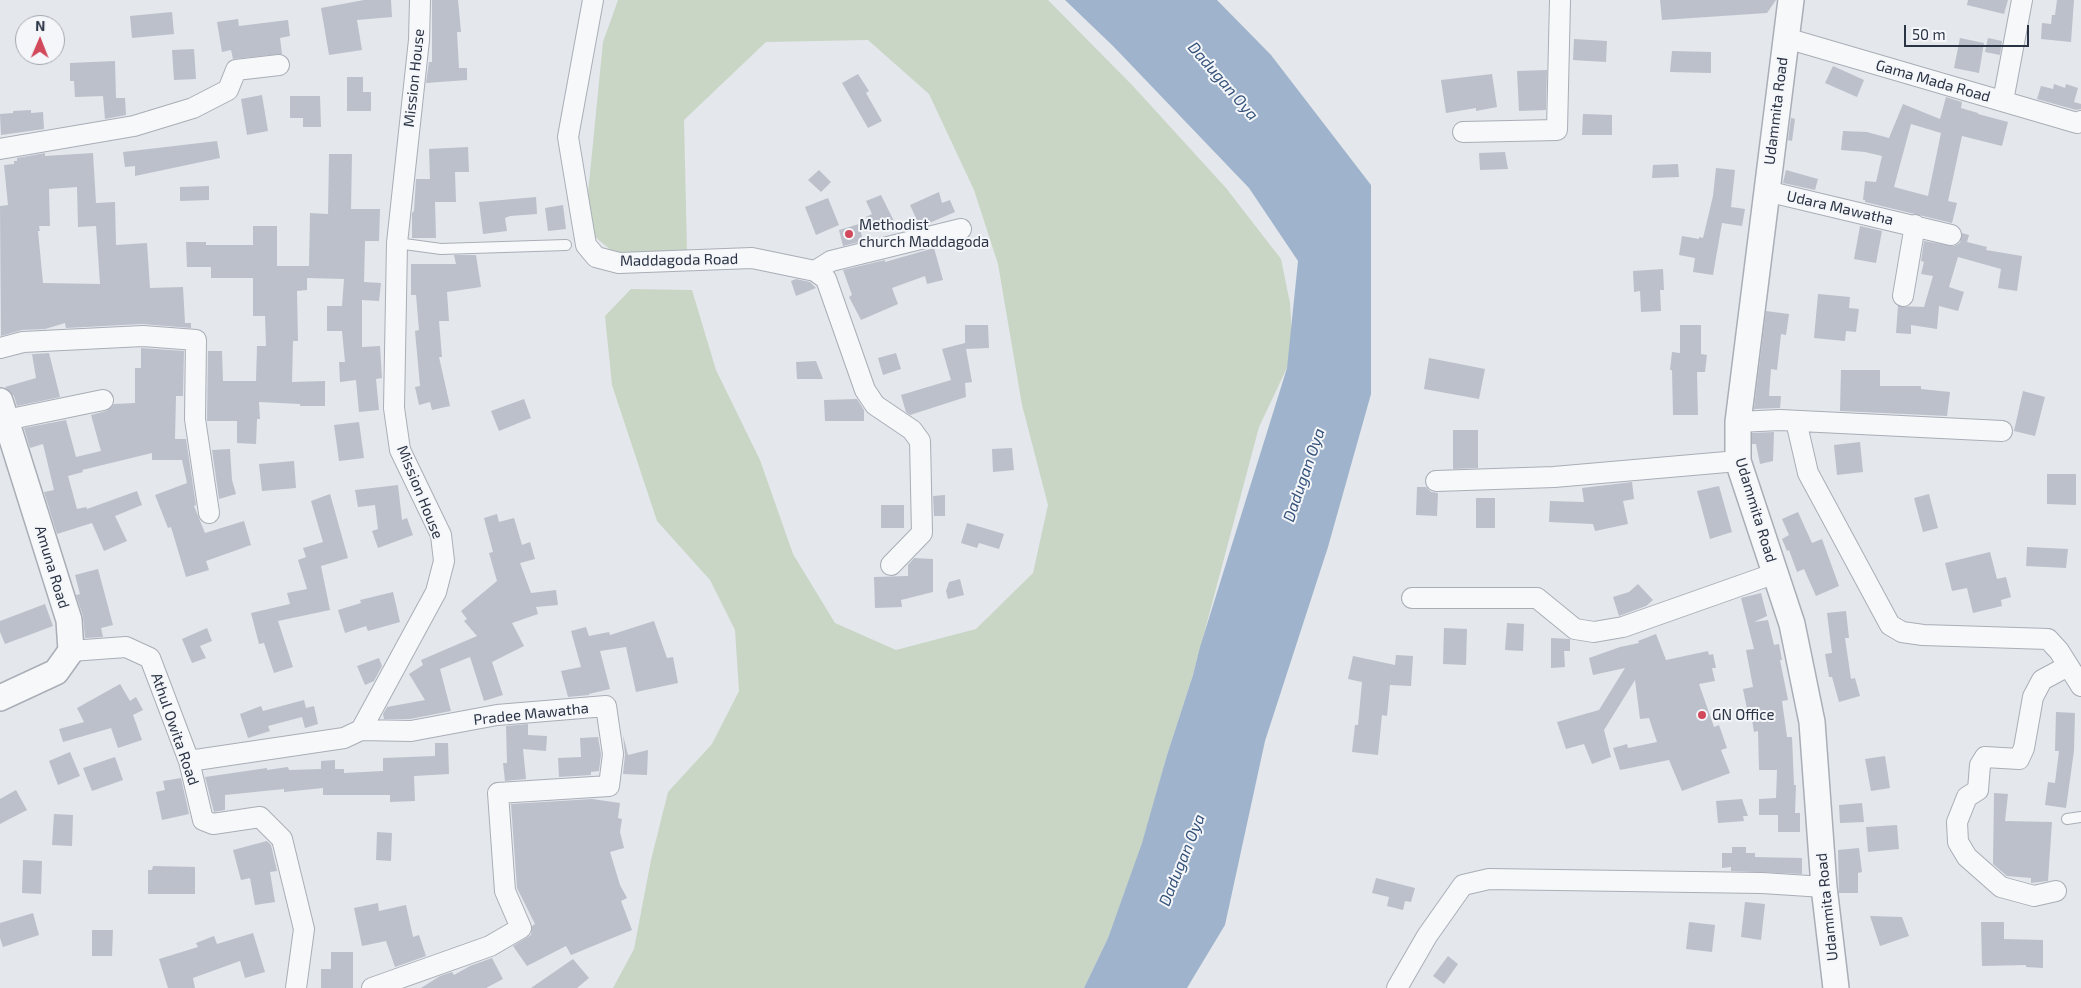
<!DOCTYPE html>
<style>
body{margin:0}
#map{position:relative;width:2081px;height:988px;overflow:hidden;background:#e4e7ec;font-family:"Exo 2",sans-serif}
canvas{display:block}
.north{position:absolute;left:15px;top:15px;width:50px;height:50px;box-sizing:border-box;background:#f4f6f9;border:1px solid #a4a8b1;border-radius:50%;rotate:1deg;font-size:14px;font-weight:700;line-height:20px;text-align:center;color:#2b3445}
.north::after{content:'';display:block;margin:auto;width:18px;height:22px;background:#d1495b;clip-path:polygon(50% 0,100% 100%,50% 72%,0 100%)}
.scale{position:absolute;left:1904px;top:25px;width:125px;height:22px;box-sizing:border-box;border:2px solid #2b3445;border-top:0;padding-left:6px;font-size:15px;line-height:18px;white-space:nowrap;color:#2b3445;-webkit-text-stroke:4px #f4f6f9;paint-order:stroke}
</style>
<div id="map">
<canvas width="2081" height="988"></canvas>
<div class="north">N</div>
<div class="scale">50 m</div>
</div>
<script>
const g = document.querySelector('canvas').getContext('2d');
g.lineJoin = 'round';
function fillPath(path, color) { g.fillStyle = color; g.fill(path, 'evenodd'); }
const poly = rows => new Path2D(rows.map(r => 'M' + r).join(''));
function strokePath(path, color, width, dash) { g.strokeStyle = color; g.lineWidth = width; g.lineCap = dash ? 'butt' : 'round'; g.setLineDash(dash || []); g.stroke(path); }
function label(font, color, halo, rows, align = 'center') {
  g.font = font + ' "Exo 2",sans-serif'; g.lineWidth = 4; g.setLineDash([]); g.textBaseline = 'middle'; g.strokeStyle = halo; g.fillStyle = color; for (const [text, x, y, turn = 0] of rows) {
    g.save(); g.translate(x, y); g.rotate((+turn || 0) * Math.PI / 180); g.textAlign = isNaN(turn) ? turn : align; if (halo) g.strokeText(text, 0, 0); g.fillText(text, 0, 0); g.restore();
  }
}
fillPath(poly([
 [618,0,1048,0,1133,86,1226,188,1281,259,1290,303,1293,355,1259,427,1193,675,1167,755,1143,843,1108,938,1084,988,613,988,634,949,651,860,668,792,712,744,739,691,735,630,710,580,657,521,612,385,605,316,631,289,692,290,716,370,760,460,793,554,835,623,896,650,976,629,1033,573,1048,505,1022,405,998,264,974,190,929,94,868,40,766,42,684,120,687,250,669,253,618,256,594,236,587,203,603,42]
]), '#c9d6c5');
fillPath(poly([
 [1065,0,1217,0,1271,55,1371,185,1371,394,1328,547,1265,741,1225,925,1187,988,1084,988,1108,938,1142,843,1167,755,1193,675,1200,647,1287,368,1298,261,1249,188,1113,46]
]), '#9fb4cc');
fillPath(poly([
 [364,0,391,0,392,17,357,20,362,50,329,55,321,8],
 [432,0,458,0,461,32,457,32,459,68,467,68,467,80,426,83,429,62,432,62],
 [1660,0,1776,0,1767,13,1662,20],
 [1968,0,2008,0,2004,14,1967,5],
 [2057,0,2074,0,2071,42,2041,39,2042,23,2051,24,2052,15,2055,15],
 [172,12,174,34,132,38,130,16],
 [238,19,239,26,288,20,290,36,280,38,282,54,233,59,231,50,222,52,217,22],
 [1960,38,1984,43,1979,73,1954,68],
 [1988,38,2002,41,2000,55,1985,52],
 [1574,39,1607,41,1606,62,1573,60],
 [194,49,196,79,174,80,172,50],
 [1672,51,1711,52,1711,73,1670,72],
 [115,61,116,98,125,98,126,115,105,119,103,96,75,97,74,81,70,81,70,63],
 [1833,66,1864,80,1857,97,1825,83],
 [1547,70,1546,110,1519,111,1517,71],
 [858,74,869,91,866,93,882,121,868,128,842,83],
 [1492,74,1497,107,1476,111,1476,108,1446,113,1441,80],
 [347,77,363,77,363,92,371,92,371,111,347,111],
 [2054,84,2065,88,2066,84,2078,88,2074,102,2081,104,2081,109,2076,110,2037,99,2041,86,2053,89],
 [262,95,268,131,247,135,241,99],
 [290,96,320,96,321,127,303,127,303,118,290,118],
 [1946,97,1962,102,1961,108,1978,113,1978,114,2008,122,2002,146,1962,136,1948,201,1957,203,1952,223,1865,202,1865,200,1863,200,1865,181,1876,182,1882,156,1865,152,1841,150,1843,131,1867,132,1889,138,1903,104,1940,119],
 [1911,124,1941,133,1928,196,1894,187],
 [31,110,31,113,43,112,44,129,1,135,0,114,13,113,13,111],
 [1583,114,1612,115,1612,135,1582,135],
 [1791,118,1795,119,1792,141,1788,140],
 [217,141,220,158,135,176,135,166,125,167,123,152],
 [468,147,469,172,455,172,456,202,435,202,436,238,412,238,412,213,414,211,416,179,430,179,429,149],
 [1505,152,1508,169,1480,170,1479,153],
 [45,153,45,156,93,153,96,203,115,202,116,245,147,243,150,288,183,287,185,323,191,323,191,328,142,324,66,328,65,323,45,329,22,330,1,336,0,206,8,205,4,165,14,164,14,161,17,161,17,158],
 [77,187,78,227,96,226,100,284,43,283,38,231,40,231,39,226,50,226,49,189],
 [329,154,352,154,351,209,380,209,379,241,365,241,364,282,381,283,379,301,362,300,362,347,380,346,382,378,376,379,379,410,359,412,356,380,340,382,339,362,345,362,342,331,327,331,327,306,342,306,344,279,307,278,307,290,297,291,298,341,293,341,292,382,325,381,325,406,300,406,300,404,259,402,260,419,257,419,256,444,237,443,237,421,207,421,208,351,222,351,223,381,256,381,257,346,266,346,265,316,253,316,253,278,211,278,211,267,187,267,186,242,206,242,206,245,253,245,253,226,277,226,277,266,309,266,310,213,328,214],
 [1678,164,1679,177,1652,178,1653,165],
 [1716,168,1735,170,1731,207,1745,209,1742,226,1722,223,1713,275,1693,272,1695,258,1679,255,1682,236,1699,239,1699,237,1703,238,1713,196],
 [819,170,831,182,821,192,808,180],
 [1786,170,1818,179,1815,190,1783,183],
 [209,186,209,200,180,201,180,187],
 [939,192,942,203,950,200,955,212,920,227,910,205],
 [881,195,894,221,872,230,866,217,872,214,866,201],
 [536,197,537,214,510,216,505,218,507,231,483,234,479,202],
 [828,198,839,225,816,235,805,207],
 [563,205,566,229,548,231,545,208],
 [859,224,863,241,843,246,839,230],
 [1860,226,1882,231,1876,263,1854,259],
 [1962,233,1969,235,1967,242,1987,247,1986,250,2022,256,2017,291,1998,288,2001,269,1958,257,1949,287,1964,292,1958,311,1939,306,1937,329,1911,325,1911,334,1896,333,1898,306,1924,307,1933,276,1921,274,1924,262,1921,261,1924,241,1954,246,1960,243],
 [934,248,943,280,927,284,925,276,892,288,898,304,861,320,849,297,852,295,843,270,885,260,885,262],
 [454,255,476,255,481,287,447,292,449,321,439,321,442,357,439,357,450,406,432,410,430,402,419,405,415,387,420,386,415,331,419,330,416,295,411,295,411,264,456,264],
 [1663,269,1664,290,1660,290,1661,311,1641,312,1640,291,1634,292,1633,271],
 [796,279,810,282,816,288,796,296,791,281],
 [1818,294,1850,297,1849,308,1859,309,1856,332,1846,331,1845,341,1814,338],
 [1766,311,1789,314,1786,335,1781,334,1777,370,1771,369,1769,396,1781,396,1780,408,1754,409],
 [965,325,988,325,989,348,966,349,972,382,965,383,966,397,910,415,906,412,901,395,951,380,942,349,965,343],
 [1680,325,1701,325,1701,354,1707,355,1705,372,1697,372,1698,415,1673,415,1672,370,1670,370,1672,352,1680,353],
 [141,348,184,351,183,396,176,396,175,439,186,439,196,505,194,506,205,533,244,521,251,545,206,561,209,570,186,577,171,527,168,528,155,495,187,483,182,460,152,460,152,453,82,470,83,472,68,476,77,509,86,507,87,509,137,491,142,505,115,516,127,541,104,551,92,523,57,534,44,492,54,490,43,444,30,448,24,428,66,420,76,457,101,451,91,415,106,411,114,404,135,403,135,368,141,368],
 [49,353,60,397,17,406,14,396,5,387,36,378,32,354,20,355],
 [896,353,901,369,883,375,878,358],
 [1429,358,1485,369,1479,399,1424,389],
 [816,361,823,379,797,379,796,362],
 [1841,370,1880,370,1880,386,1921,386,1921,389,1950,392,1947,416,1840,411],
 [2023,391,2045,397,2035,436,2014,431],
 [524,399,531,418,499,431,491,411],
 [857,399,864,410,864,421,825,421,824,400],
 [359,422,364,458,339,461,334,425],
 [1453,430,1478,430,1478,468,1453,469],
 [1774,432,1773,461,1760,464,1756,444,1752,444,1752,433],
 [1860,442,1863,472,1837,475,1834,445],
 [1012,448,1014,470,993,472,992,449],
 [230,449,232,480,236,494,219,499,212,450],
 [294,461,296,488,262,491,259,464],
 [2047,474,2076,474,2076,505,2047,504],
 [1632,482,1634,499,1623,501,1628,524,1595,531,1593,524,1549,522,1550,501,1584,502,1582,488],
 [398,485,402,520,407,518,413,535,378,548,372,531,378,529,375,505,358,507,355,490],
 [1719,486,1732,532,1710,539,1697,491],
 [1417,487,1426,487,1431,492,1438,493,1437,516,1416,515],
 [330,494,348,558,321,566,330,610,278,621,293,667,274,673,264,643,259,644,251,613,290,604,287,593,307,589,298,560,306,557,303,548,323,542,311,501],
 [1929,494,1938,528,1923,532,1914,498],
 [945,495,945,516,934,516,933,496],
 [1476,498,1495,498,1495,528,1476,528],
 [881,505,904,505,904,528,881,528],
 [1798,512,1812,543,1822,539,1839,586,1816,596,1804,569,1797,572,1789,550,1787,551,1782,539,1789,535,1782,519],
 [497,514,499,522,514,518,522,545,530,542,535,559,520,563,531,593,556,590,558,605,536,607,538,614,512,623,524,646,492,662,503,695,484,701,470,657,440,669,451,711,410,719,384,719,383,714,387,707,425,700,409,674,423,665,421,660,477,636,464,621,467,619,461,611,497,581,489,553,493,552,484,518],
 [967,523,1004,534,999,549,979,543,977,548,961,543],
 [2027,547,2068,549,2066,568,2026,566],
 [1990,552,1997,579,2006,577,2011,597,2001,600,2002,606,1973,613,1967,588,1952,591,1945,563],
 [914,558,933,559,933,592,901,600,902,607,875,608,874,577,908,576,908,565],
 [98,569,113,625,101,628,103,637,85,638,83,616,76,595,80,594,75,575],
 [960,579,964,595,948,599,946,591,949,582],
 [1638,584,1653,600,1646,606,1619,616,1613,597,1629,592],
 [393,592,400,622,368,631,366,626,345,633,338,610,361,603,360,600],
 [1761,593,1767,616,1754,622,1768,620,1774,645,1779,644,1782,660,1780,660,1788,700,1782,701,1787,737,1792,737,1794,785,1796,785,1795,813,1800,813,1800,832,1778,832,1778,815,1759,815,1759,799,1776,798,1777,770,1759,770,1758,731,1754,732,1750,708,1747,709,1743,689,1753,687,1746,650,1754,649,1741,598],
 [45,604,53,626,5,644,0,632,0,621],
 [1846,611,1849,638,1845,638,1851,679,1855,678,1860,696,1839,702,1832,677,1829,677,1825,654,1832,653,1827,613],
 [654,621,667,658,673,657,678,683,636,692,626,647,600,651,610,689,589,694,589,695,568,697,561,671,581,667,571,631,586,627,589,636,609,632,610,635],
 [1507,623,1524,624,1523,651,1505,650],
 [207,628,212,641,200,646,206,658,192,663,182,639],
 [1444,628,1467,629,1466,665,1443,664],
 [1656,634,1666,660,1708,651,1709,655,1713,654,1716,668,1712,668,1715,681,1699,684,1714,727,1719,725,1727,748,1721,750,1730,773,1682,791,1669,760,1620,770,1613,748,1627,744,1628,748,1657,742,1649,718,1640,719,1635,680,1604,730,1611,757,1592,764,1584,744,1566,749,1557,722,1599,710,1625,668,1593,675,1589,658,1620,647,1639,643,1638,641],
 [1551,638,1570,639,1570,651,1564,651,1565,667,1551,668],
 [1396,655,1413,656,1411,686,1390,685,1387,716,1382,715,1378,755,1352,752,1355,725,1358,725,1362,682,1348,679,1353,656,1395,665],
 [379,658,382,666,374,681,365,685,357,666],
 [120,684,130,701,136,697,143,710,133,715,142,740,118,748,111,728,63,742,59,729,84,722,77,708],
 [304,700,306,708,314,706,318,724,305,728,302,717,268,726,270,731,248,738,240,714,261,706,263,711],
 [2056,712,2075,713,2074,751,2066,808,2045,805,2048,782,2055,783,2059,751,2055,751],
 [528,724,528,735,547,736,546,751,523,749,526,779,505,781,503,763,507,763,506,726],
 [623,735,628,755,648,750,647,775,623,774,625,755],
 [598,737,601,754,599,771,591,772,591,775,559,777,558,758,581,757,580,738],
 [435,743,448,743,449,774,414,776,415,801,390,802,390,795,323,795,323,788,284,792,284,789,225,795,225,810,214,812,205,777,267,768,267,770,288,767,289,770,321,769,321,761,335,760,335,769,344,769,344,773,383,771,383,758,435,756],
 [70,752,80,776,58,785,49,761],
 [1885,756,1890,788,1871,791,1865,759],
 [115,757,123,780,92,791,83,768],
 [181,778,189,814,162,820,156,792,165,790,163,781],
 [16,790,27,810,0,824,0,799],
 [1994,793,2008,794,2005,821,2052,822,2048,881,2031,883,2031,878,2007,876,1993,864],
 [592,799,620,803,618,818,622,819,620,832,624,848,610,852,620,885,627,898,621,901,632,930,571,955,566,946,527,966,513,946,531,935,532,926,535,924,517,888,511,804],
 [1742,799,1748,816,1743,816,1744,821,1718,823,1716,801],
 [1862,803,1864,822,1840,823,1839,805],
 [54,814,73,815,72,846,52,845],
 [1897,825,1899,849,1868,852,1866,827],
 [377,832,392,833,391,861,376,860],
 [267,841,271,845,277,871,270,872,275,902,255,905,250,878,241,880,233,850],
 [1732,847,1746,847,1746,853,1755,853,1755,857,1802,858,1802,874,1731,871,1731,867,1722,868,1722,853,1732,853],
 [1859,848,1862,872,1858,873,1858,893,1839,893,1838,850],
 [23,860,42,861,41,894,22,893],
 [153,866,195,867,195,894,148,894,148,870,152,870],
 [1376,878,1415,888,1411,902,1405,901,1403,910,1387,906,1389,897,1372,893],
 [1745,902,1765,904,1761,940,1741,937],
 [378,903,379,911,406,905,413,937,419,935,426,956,395,967,386,941,362,946,354,908],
 [33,913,39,935,3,947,0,938,0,923],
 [1870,916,1902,917,1909,936,1880,946],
 [1689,922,1715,925,1712,952,1686,949],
 [1981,922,2004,922,2004,939,2043,940,2043,968,2026,967,2026,965,1982,966],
 [92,930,113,930,112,956,92,956],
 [253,933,265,972,245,978,240,961,193,978,195,988,168,988,159,959,198,947,196,943,214,936,217,944],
 [331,952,353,952,353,988,321,988,321,969,331,969],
 [1448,956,1458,964,1444,984,1433,976],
 [492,958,503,979,486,988,421,988,440,976,452,972,454,975,470,966],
 [573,959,589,978,577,988,531,988]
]), '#bbc0ca');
const service = poly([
 [397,243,441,249,566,245],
 [2067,819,2081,817]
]);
const minor = poly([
 [593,0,568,137,586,245,596,257,619,263,752,258,815,271,826,279,865,390,875,405,912,430,920,441,922,533,891,565],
 [1786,38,2077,123,2081,121],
 [2003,101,2022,0],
 [1463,132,1557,130,1560,0],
 [0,149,134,126,193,108,228,90,236,70,279,65],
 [1766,191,1951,235],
 [815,271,831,261,961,229],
 [1903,296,1915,225],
 [0,348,23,342,143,336,196,340,195,419,209,513],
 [6,420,103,400],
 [1796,421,1808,473,1890,625,1902,632,1923,635,2048,639,2059,651,2081,686],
 [1738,422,1780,420,2002,431],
 [1436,481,1554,477,1738,461],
 [1412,598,1537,598,1575,629,1594,632,1623,627,1776,573],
 [71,651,126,647,150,658,189,761,203,820,213,824,260,817,282,839,304,929,296,988],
 [361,730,411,731,497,715,606,706,613,754,609,786,498,793,505,891,521,928,490,946,372,988],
 [189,761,344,738,361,730,436,592,444,561,441,535,400,450,394,408,397,243,419,40,420,0],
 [2056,891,2034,896,2001,887,1967,857,1958,842,1957,822,1967,797,1978,790,1980,765,1985,757,2019,759,2024,748,2033,697,2042,680,2068,666],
 [1397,988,1427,936,1463,885,1489,879,1762,883,1824,887]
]);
const tertiary = poly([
 [1791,0,1738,422,1738,461,1792,624,1812,722,1824,887,1836,988],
 [0,401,69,620,71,651,56,672,0,698]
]);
strokePath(service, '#a9aeb7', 12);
strokePath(minor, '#a9aeb7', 22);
strokePath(tertiary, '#a9aeb7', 28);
strokePath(service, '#f7f8fa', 10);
strokePath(minor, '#f7f8fa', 20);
strokePath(tertiary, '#f7f8fa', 25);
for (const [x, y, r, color] of [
 [849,234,5,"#d1495b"],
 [1702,715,5,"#d1495b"]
]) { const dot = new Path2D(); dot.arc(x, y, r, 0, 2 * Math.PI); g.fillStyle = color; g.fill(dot); strokePath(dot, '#f4f6f9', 2); }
label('15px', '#2b3445', '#f4f6f9', [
 ["Mission House",414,78,-84],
 ["Gama Mada Road",1933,81,16],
 ["Udammita Road",1776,111,-83],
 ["Udara Mawatha",1840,208,13],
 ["Maddagoda Road",679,260,-1],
 ["Mission House",420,492,68],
 ["Udammita Road",1756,510,73],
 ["Amuna Road",52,567,73],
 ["Pradee Mawatha",531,714,-6],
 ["Athul Owita Road",175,729,71],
 ["Udammita Road",1827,907,-96]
]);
label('15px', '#2b3445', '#f4f6f9', [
 ["Methodist",859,225],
 ["church Maddagoda",859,242],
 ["GN Office",1712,715]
], 'left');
label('italic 16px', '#34527a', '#f4f6f9', [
 ["Dadugan Oya",1223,81,49],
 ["Dadugan Oya",1304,475,-71],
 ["Dadugan Oya",1182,860,-68]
]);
</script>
